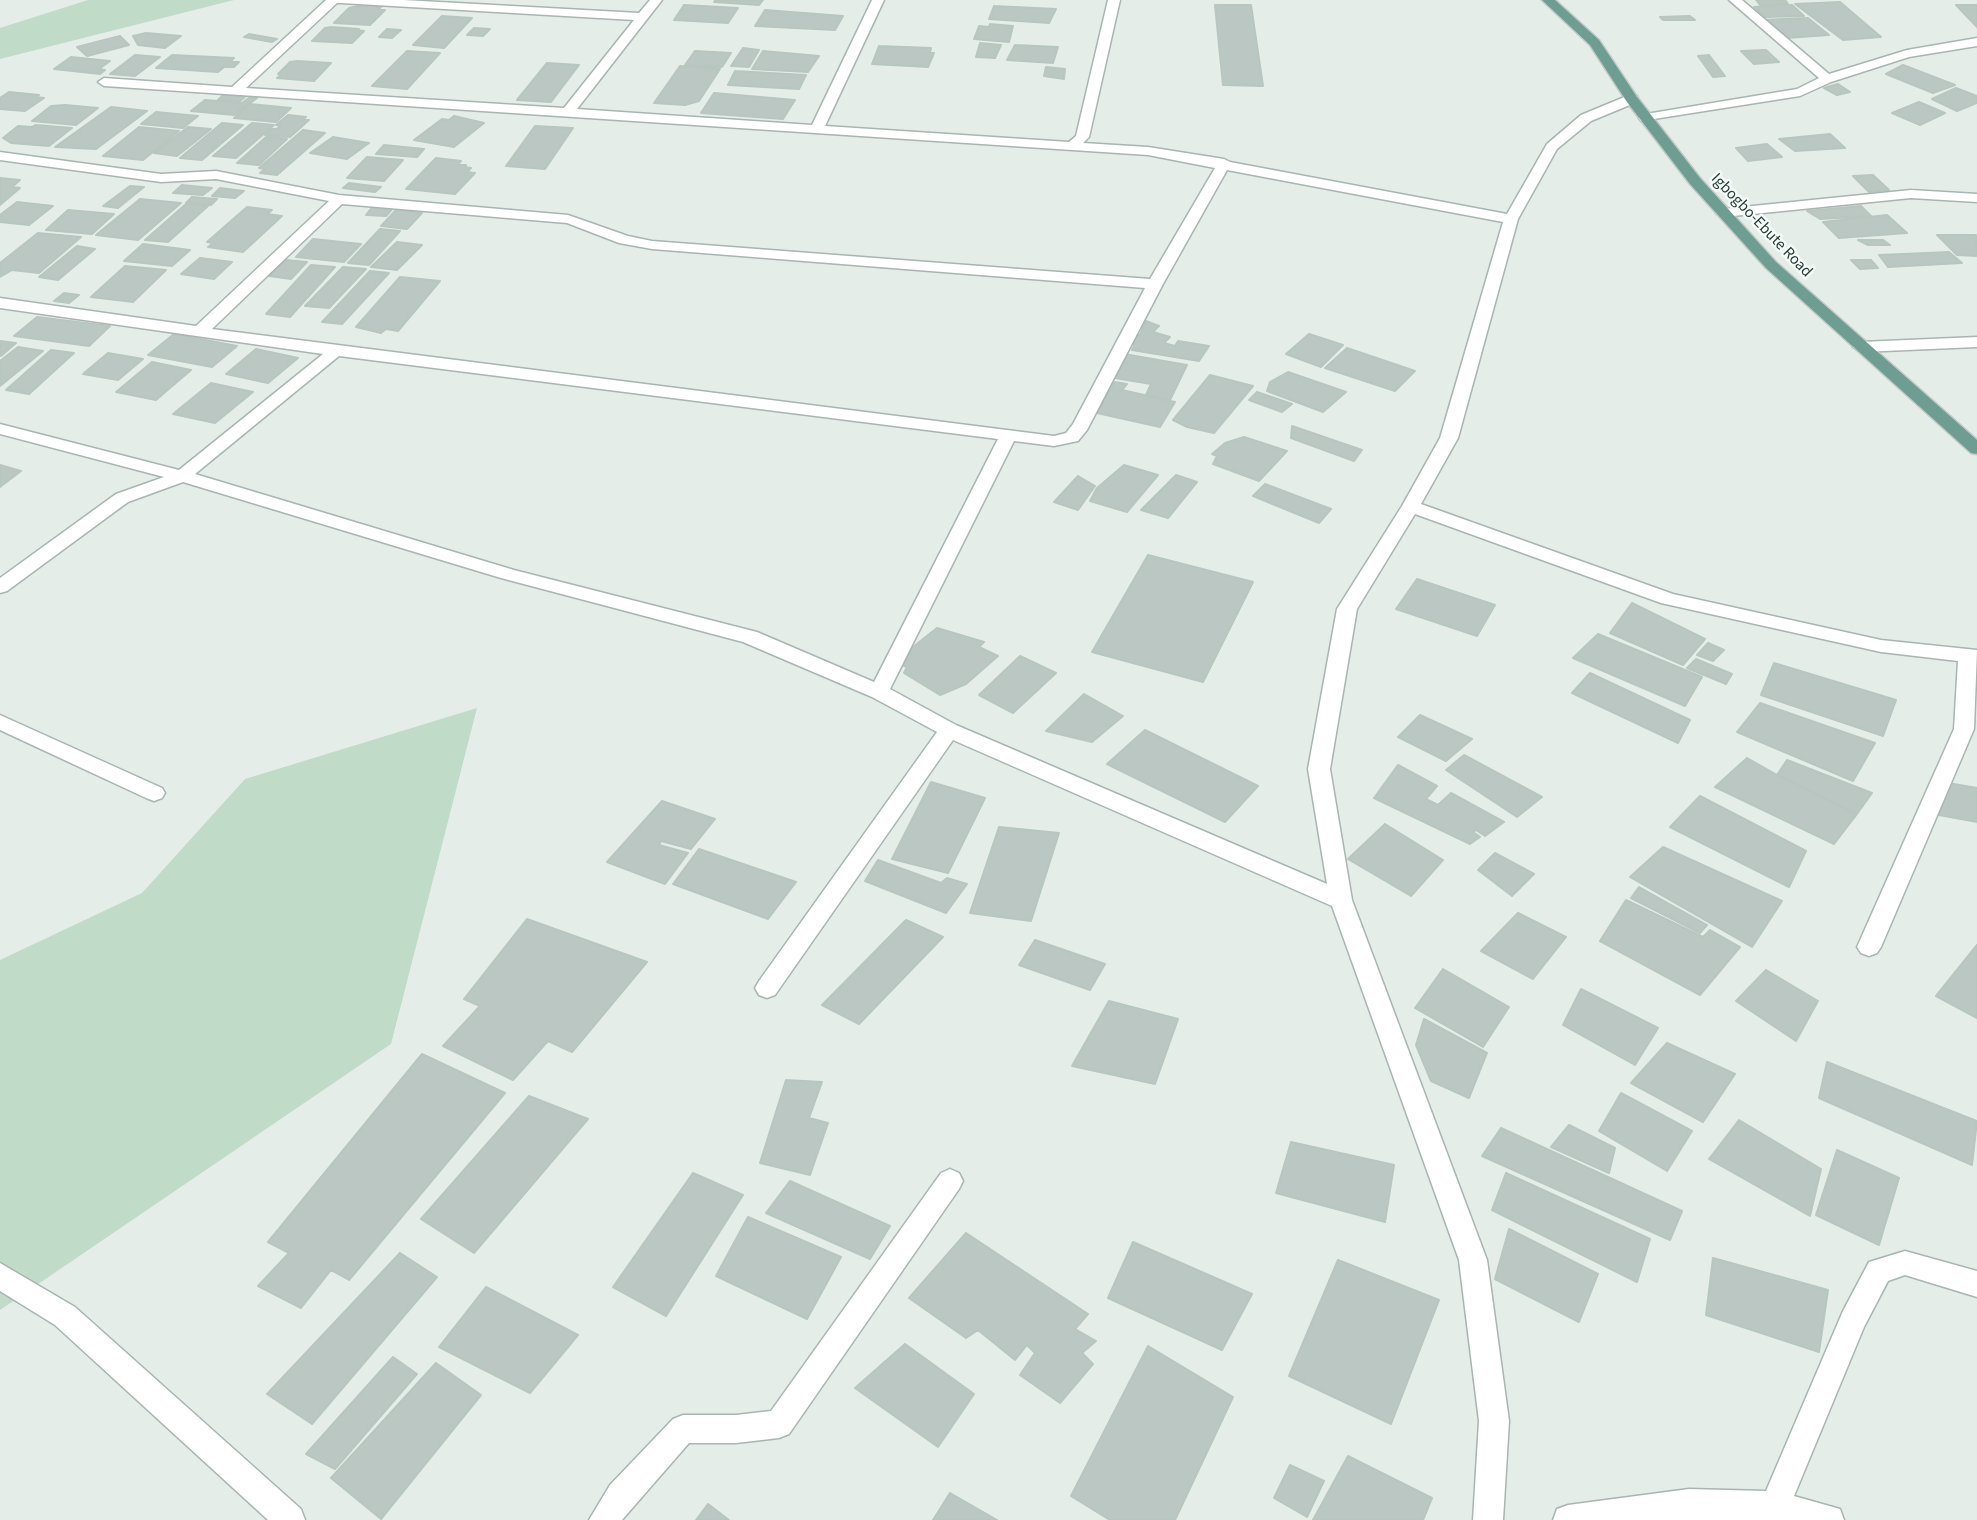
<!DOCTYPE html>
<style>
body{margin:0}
canvas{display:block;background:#e5ede9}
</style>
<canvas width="1977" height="1520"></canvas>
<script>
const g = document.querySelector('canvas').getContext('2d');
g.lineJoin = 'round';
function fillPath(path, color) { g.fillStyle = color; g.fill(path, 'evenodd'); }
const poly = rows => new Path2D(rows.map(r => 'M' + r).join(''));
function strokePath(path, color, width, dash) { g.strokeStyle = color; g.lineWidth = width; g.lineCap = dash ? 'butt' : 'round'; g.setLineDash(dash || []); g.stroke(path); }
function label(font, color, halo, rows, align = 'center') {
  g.font = font + ' "Source Sans 3",sans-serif'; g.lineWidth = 5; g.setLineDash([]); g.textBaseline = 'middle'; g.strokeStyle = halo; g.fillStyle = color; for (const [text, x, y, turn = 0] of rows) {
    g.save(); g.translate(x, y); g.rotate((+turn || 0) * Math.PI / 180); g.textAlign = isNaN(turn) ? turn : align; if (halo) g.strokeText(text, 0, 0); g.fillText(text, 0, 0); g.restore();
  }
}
fillPath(poly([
 [88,0,234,0,0,59,0,28],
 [477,708,391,1044,0,1310,0,960,142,893,245,779]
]), '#c0dbc8');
const building = poly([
 [716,0,763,0,759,5,714,2,716,0],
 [1756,0,1785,0,1788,4,1760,5,1756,0],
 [1840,2,1881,37,1843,40,1795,4,1840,2],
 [684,5,738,8,728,23,674,20,684,5],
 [1215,5,1251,5,1263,86,1223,85,1215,5],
 [1792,5,1804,16,1765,17,1754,7,1792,5],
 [1956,5,1977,5,1977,27,1956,5],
 [358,6,381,7,378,10,385,10,370,25,334,23,349,8,358,6],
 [994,6,1056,9,1049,23,989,19,994,6],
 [765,10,843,16,835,30,755,26,765,10],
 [442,16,472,18,444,48,413,45,442,16],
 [1690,16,1695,20,1663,20,1660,17,1690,16],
 [1808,18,1829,35,1787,38,1763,20,1808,18],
 [990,24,1013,26,1009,42,974,39,979,26,989,27,990,24],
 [331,27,359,29,358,30,364,31,352,43,312,41,325,28,331,27],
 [474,28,490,29,483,36,467,35,474,28],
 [387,29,401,30,392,38,379,37,387,29],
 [146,33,181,36,165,48,138,45,133,36,146,33],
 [249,34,277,39,272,42,244,37,249,34],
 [120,36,129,45,87,56,77,47,120,36],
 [980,43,1001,45,995,58,976,57,980,43],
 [1015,45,1058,47,1053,63,1007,60,1015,45],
 [879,46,931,48,930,53,934,53,928,67,872,64,879,46],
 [743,48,759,50,749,67,731,66,743,48],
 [1766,50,1779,62,1754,64,1741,51,1766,50],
 [407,51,440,53,407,89,372,86,407,51],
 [695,51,731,53,722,67,685,65,695,51],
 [763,51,819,56,808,72,752,69,763,51],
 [135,55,160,57,135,76,110,74,135,55],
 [172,55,234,58,230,62,239,62,234,67,224,67,218,72,156,68,172,55],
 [1709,55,1725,76,1713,77,1698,56,1709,55],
 [71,57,110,61,99,69,105,70,100,74,54,69,71,57],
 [297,61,331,63,314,81,277,78,282,74,278,74,290,62,297,61],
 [547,63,579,65,551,102,517,100,547,63],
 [1903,65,1955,85,1933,93,1886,74,1903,65],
 [680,66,720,69,699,101,685,105,654,103,680,66],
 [1046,67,1065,69,1064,79,1044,76,1046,67],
 [735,71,806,75,799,89,728,85,735,71],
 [1838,84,1850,92,1837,95,1824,88,1838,84],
 [1956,88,1977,96,1977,103,1957,111,1932,99,1956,88],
 [9,92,39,95,36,97,44,98,25,111,0,109,0,98,9,92],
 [714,93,795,100,783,119,701,113,714,93],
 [224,94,246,96,239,102,218,100,224,94],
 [250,97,257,98,234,115,191,111,205,100,242,103,250,97],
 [1919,102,1945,113,1920,125,1892,113,1919,102],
 [250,104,291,108,276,122,234,118,250,104],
 [65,105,98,108,76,125,32,121,51,106,65,105],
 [111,107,147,111,96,149,55,147,111,107],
 [156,112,198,116,183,128,141,124,156,112],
 [288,115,306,117,302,120,309,120,290,137,265,135,272,129,277,129,280,126,276,125,288,115],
 [454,116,484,123,454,147,414,140,442,119,449,120,454,116],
 [222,123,243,125,202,160,180,158,222,123],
 [252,123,274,125,236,158,213,156,252,123],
 [36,125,72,128,49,146,11,143,3,138,18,126,32,127,36,125],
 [535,126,573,128,545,169,506,166,535,126],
 [139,127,179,131,143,160,103,156,139,127],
 [188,127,211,129,177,156,154,153,188,127],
 [303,130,325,133,277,175,260,173,265,169,259,168,303,130],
 [1830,134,1845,148,1795,151,1779,139,1830,134],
 [266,137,287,139,259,165,237,163,266,137],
 [333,137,369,143,347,159,310,153,333,137],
 [1767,144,1782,157,1748,161,1736,148,1767,144],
 [384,145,424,149,417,157,376,154,384,145],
 [367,157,403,160,384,181,347,178,367,157],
 [436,158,461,161,458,165,466,165,465,167,471,168,467,172,475,173,455,194,406,189,436,158],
 [1873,175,1889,190,1869,192,1853,176,1873,175],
 [0,178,20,180,12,187,20,188,0,205,0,178],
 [349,183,381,187,375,192,343,188,349,183],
 [182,185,212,188,203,195,173,193,182,185],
 [130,186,144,187,118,208,103,206,130,186],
 [220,188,244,191,235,198,212,196,220,188],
 [192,197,217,199,211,205,186,203,192,197],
 [140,199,181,203,138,240,96,235,140,199],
 [17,202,53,206,29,225,0,222,0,215,17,202],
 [186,204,208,206,168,242,145,240,186,204],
 [373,206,393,208,386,216,366,215,373,206],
 [1861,206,1871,216,1820,219,1807,211,1861,206],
 [247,207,272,210,267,214,282,216,243,252,208,247,213,243,207,242,247,207],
 [68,210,114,214,92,234,46,230,68,210],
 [396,210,422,213,407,229,381,226,396,210],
 [1887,215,1907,233,1839,238,1823,222,1887,215],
 [380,229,400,231,369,265,348,263,380,229],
 [38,233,81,237,39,273,12,270,0,277,0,263,38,233],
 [1937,235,1976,235,1977,256,1957,255,1937,235],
 [313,239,361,244,344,262,296,257,313,239],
 [1858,240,1883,240,1890,245,1868,245,1858,240],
 [397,242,422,245,397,270,371,267,397,242],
 [143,244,190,250,172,266,124,261,143,244],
 [77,246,95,249,58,280,39,277,77,246],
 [1949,252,1962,263,1888,267,1879,255,1949,252],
 [200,258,232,262,214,279,181,274,200,258],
 [286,260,307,262,291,279,269,276,286,260],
 [1851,260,1871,260,1878,268,1860,269,1851,260],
 [311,265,335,267,290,317,266,314,311,265],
 [125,266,166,270,133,302,91,297,125,266],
 [343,267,366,269,329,308,305,306,343,267],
 [370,271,389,273,342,324,322,322,370,271],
 [400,277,440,281,398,331,386,329,381,333,356,327,400,277],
 [64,293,79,295,69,303,54,301,64,293],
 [37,317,110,326,89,346,14,336,37,317],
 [1146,321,1159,326,1153,332,1170,337,1164,343,1175,346,1178,341,1209,346,1199,361,1132,350,1135,344,1132,344,1136,335,1140,335,1146,321],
 [174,334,237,346,212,367,148,355,174,334],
 [1309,334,1343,345,1321,367,1286,354,1309,334],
 [0,341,16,343,1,356,0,341],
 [18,347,43,351,0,386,0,361,18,347],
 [1347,348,1415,371,1395,391,1325,368,1347,348],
 [256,349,298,358,268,383,226,374,256,349],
 [51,350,74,353,29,394,6,390,51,350],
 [108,353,143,359,118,380,83,374,108,353],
 [1124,354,1187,365,1170,400,1146,395,1151,384,1115,378,1124,354],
 [152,362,191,370,156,400,116,392,152,362],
 [1288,372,1346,392,1323,412,1267,391,1270,382,1288,372],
 [1210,375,1253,386,1214,433,1187,427,1173,420,1210,375],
 [1115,382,1127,384,1122,390,1175,402,1160,427,1097,413,1115,382],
 [211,383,253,392,215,423,173,414,211,383],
 [1257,392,1292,404,1282,412,1249,400,1257,392],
 [1292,426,1362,450,1354,461,1291,438,1292,426],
 [1244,437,1287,451,1259,481,1213,464,1217,456,1212,454,1225,443,1244,437],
 [0,465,21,471,0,487,0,465],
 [1124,465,1158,475,1127,512,1090,501,1097,488,1124,465],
 [1176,475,1197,482,1168,518,1141,510,1176,475],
 [1078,476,1095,486,1078,510,1054,502,1078,476],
 [1265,484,1331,509,1319,523,1253,496,1265,484],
 [1148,555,1253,582,1203,682,1092,652,1148,555],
 [1417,579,1495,605,1477,636,1396,609,1417,579],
 [1632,603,1705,639,1683,665,1610,633,1632,603],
 [937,628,984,642,979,647,998,656,966,684,940,695,904,673,907,667,894,662,937,628],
 [1598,634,1702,677,1685,706,1573,658,1598,634],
 [1708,643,1724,650,1713,661,1697,655,1708,643],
 [1020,656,1056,673,1013,713,979,695,1020,656],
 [1696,659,1732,674,1726,684,1687,668,1696,659],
 [1774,663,1896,700,1883,736,1761,695,1774,663],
 [1590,673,1690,720,1678,743,1572,693,1590,673],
 [1084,694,1123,716,1092,742,1046,731,1084,694],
 [1760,703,1875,743,1853,781,1737,732,1760,703],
 [1420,715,1472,739,1446,761,1398,737,1420,715],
 [1145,730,1258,786,1225,822,1107,764,1145,730],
 [1464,755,1542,797,1517,817,1446,770,1464,755],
 [1747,758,1777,775,1857,814,1834,844,1715,787,1747,758],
 [1787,760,1872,793,1857,814,1777,775,1787,760],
 [1398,765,1437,786,1426,799,1438,805,1451,793,1504,822,1485,836,1476,830,1473,832,1480,837,1470,844,1374,798,1398,765],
 [931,782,985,798,948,873,892,859,931,782],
 [1948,783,1977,788,1977,822,1939,815,1948,783],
 [1700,796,1806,851,1789,887,1670,827,1700,796],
 [662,801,715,819,691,849,661,841,659,845,688,853,665,884,607,862,662,801],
 [1385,824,1443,860,1411,896,1348,859,1385,824],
 [999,827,1059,833,1031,921,970,913,999,827],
 [1663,847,1782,901,1752,947,1630,877,1663,847],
 [699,849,796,882,768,919,673,884,699,849],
 [1495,853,1534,874,1512,896,1478,870,1495,853],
 [878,860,941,883,947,878,967,884,946,913,865,881,878,860],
 [1639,887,1707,925,1700,933,1631,898,1639,887],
 [1626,900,1703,937,1710,930,1740,947,1700,995,1600,941,1626,900],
 [1518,913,1566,937,1533,979,1481,951,1518,913],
 [527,919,647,962,572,1052,548,1041,513,1080,443,1046,480,1006,464,999,527,919],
 [906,920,943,937,859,1024,822,1005,906,920],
 [1035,940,1105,964,1090,990,1019,965,1035,940],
 [1977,945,1977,1018,1936,996,1977,945],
 [1443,969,1509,1007,1483,1047,1415,1008,1443,969],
 [1766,970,1818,1001,1796,1041,1736,1001,1766,970],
 [1581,989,1658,1028,1635,1065,1563,1025,1581,989],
 [1109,1001,1178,1019,1155,1084,1072,1066,1109,1001],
 [1424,1019,1487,1053,1469,1098,1431,1081,1416,1045,1424,1019],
 [1667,1043,1735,1074,1703,1122,1631,1083,1667,1043],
 [422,1054,505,1093,349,1280,331,1270,301,1308,258,1286,289,1253,268,1242,422,1054],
 [1827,1062,1977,1121,1972,1165,1819,1098,1827,1062],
 [786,1080,822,1082,809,1118,828,1123,810,1175,760,1163,786,1080],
 [1621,1093,1692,1131,1667,1171,1599,1131,1621,1093],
 [529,1096,588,1119,474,1253,421,1219,529,1096],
 [1739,1120,1821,1169,1810,1216,1709,1159,1739,1120],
 [1569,1125,1615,1148,1609,1173,1551,1147,1569,1125],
 [1501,1128,1682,1211,1670,1240,1482,1156,1501,1128],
 [1291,1142,1394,1165,1385,1222,1276,1193,1291,1142],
 [1837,1150,1899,1178,1879,1245,1816,1215,1837,1150],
 [693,1173,743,1195,666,1316,613,1287,693,1173],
 [1506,1173,1650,1239,1637,1282,1492,1210,1506,1173],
 [790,1181,890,1226,870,1259,766,1213,790,1181],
 [748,1217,841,1257,807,1319,716,1276,748,1217],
 [1509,1229,1598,1274,1579,1322,1495,1279,1509,1229],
 [966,1233,1088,1314,1075,1329,1096,1341,1082,1353,1093,1364,1060,1403,1020,1375,1035,1353,1027,1345,1015,1360,978,1330,966,1338,909,1298,966,1233],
 [1133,1242,1252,1294,1222,1350,1108,1298,1133,1242],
 [400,1253,437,1277,312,1424,267,1394,400,1253],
 [1713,1258,1828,1290,1819,1352,1706,1315,1713,1258],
 [1338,1260,1439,1300,1391,1424,1289,1376,1338,1260],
 [486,1287,578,1335,530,1393,439,1347,486,1287],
 [905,1344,974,1394,938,1447,855,1388,905,1344],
 [1148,1346,1233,1397,1175,1520,1110,1520,1071,1496,1148,1346],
 [393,1357,417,1374,335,1469,306,1454,393,1357],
 [436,1363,481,1395,381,1519,331,1478,436,1363],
 [1348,1456,1432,1498,1423,1520,1313,1520,1348,1456],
 [1290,1465,1324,1481,1307,1517,1274,1498,1290,1465],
 [950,1493,997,1520,933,1520,950,1493],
 [708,1504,729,1520,696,1520,708,1504]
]);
fillPath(building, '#bac7c2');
strokePath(building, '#b8c6c0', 2);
const minor = poly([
 [326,0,403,0,639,13,650,0,662,0,577,109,812,125,872,0,884,0,825,126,1069,142,1076,136,1108,0,1120,0,1089,137,1083,143,1148,147,1224,159,1230,162,1507,214,1547,144,1581,115,1627,96,1637,96,1637,102,1591,121,1557,149,1518,219,1458,438,1421,504,1673,594,1881,640,1977,650,1974,729,1881,947,1877,953,1869,956,1861,953,1857,947,1954,729,1958,661,1881,652,1661,603,1415,514,1357,609,1330,769,1352,900,1487,1260,1509,1421,1503,1520,1473,1520,1479,1421,1459,1260,1332,906,953,740,775,995,767,998,759,995,755,988,759,981,937,732,872,697,743,642,501,578,183,482,128,502,7,591,0,593,0,578,116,494,164,477,0,434,0,424,179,470,323,354,0,308,0,298,196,326,329,201,216,179,161,182,0,160,0,152,161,174,216,171,339,195,568,215,628,236,652,241,1150,279,1215,168,1148,155,104,86,98,82,104,78,232,87,326,0],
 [337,3,341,3,634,20,564,108,246,88,337,3],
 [1227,170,1503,222,1440,438,1402,506,1337,609,1308,769,1327,884,956,725,890,689,1014,441,1054,446,1078,441,1087,430,1163,284,1227,170],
 [342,204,567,223,619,243,652,249,1145,288,1073,424,1066,433,1054,436,212,329,342,204],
 [339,356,998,439,874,682,757,632,514,570,195,474,339,356],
 [1729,0,1742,0,1829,74,1907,50,1977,38,1977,46,1909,57,1831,82,1800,96,1641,121,1639,118,1646,114,1797,89,1819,78,1729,0],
 [1911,190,1977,194,1977,202,1911,198,1723,217,1716,213,1723,209,1911,190],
 [1977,337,1977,347,1861,352,1853,347,1861,342,1977,337],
 [0,715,162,788,165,793,162,798,154,801,146,798,0,730,0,715],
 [950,1169,959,1173,963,1181,959,1189,789,1434,779,1438,736,1443,689,1443,622,1520,589,1520,610,1485,673,1419,683,1415,736,1415,771,1411,941,1173,950,1169],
 [1905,1251,1977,1271,1977,1297,1905,1275,1888,1281,1864,1327,1794,1496,1840,1509,1844,1520,1553,1520,1557,1509,1568,1505,1689,1489,1766,1491,1843,1311,1869,1262,1905,1251],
 [0,1263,75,1307,301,1509,305,1520,268,1520,55,1325,0,1291,0,1263]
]);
const major = poly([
 [1542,0,1555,0,1599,40,1637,97,1700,178,1776,262,1977,440,1977,454,1971,453,1766,268,1690,184,1627,102,1590,45,1542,0]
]);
strokePath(minor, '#a8b5b0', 3);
strokePath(major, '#c2c9c7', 3);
fillPath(minor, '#fff');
fillPath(major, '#6e9e92');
label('16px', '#263d37', '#f5f9f7', [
 ["Igbogbo-Ebute Road",1761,226,46]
]);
</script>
